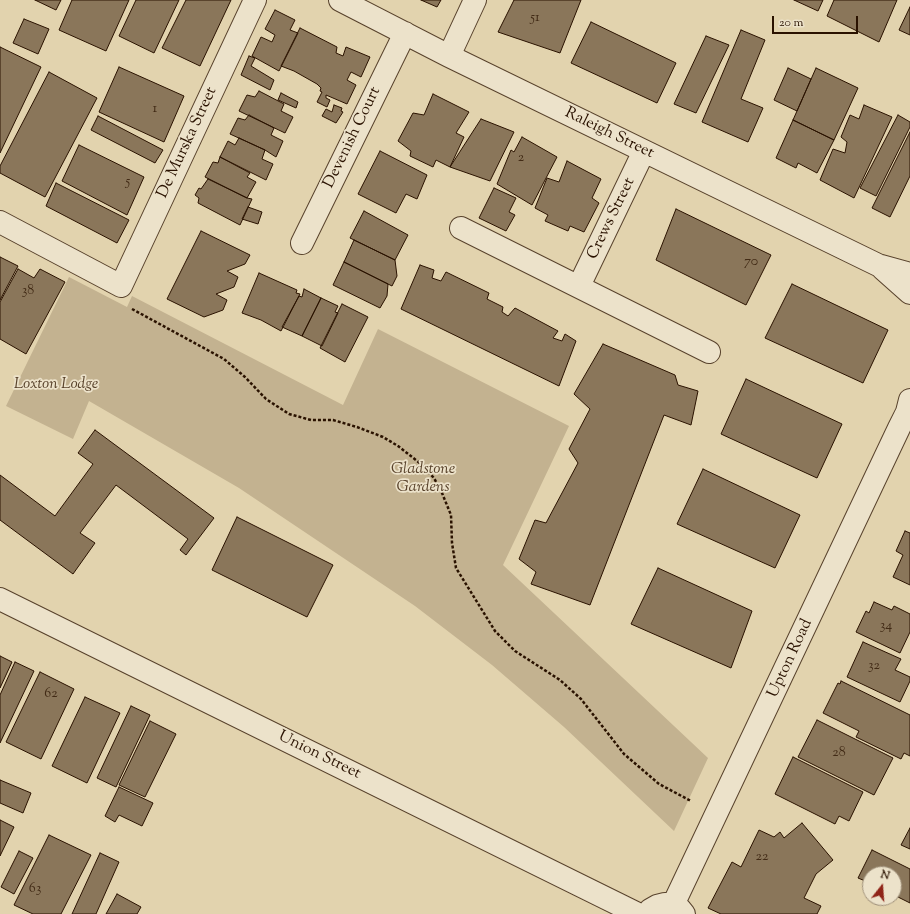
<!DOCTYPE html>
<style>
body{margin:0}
#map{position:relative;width:910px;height:914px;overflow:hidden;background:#e2d3ae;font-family:"Sorts Mill Goudy",serif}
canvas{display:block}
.north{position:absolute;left:862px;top:866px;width:40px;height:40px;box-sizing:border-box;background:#ece2ca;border:1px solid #9e8f79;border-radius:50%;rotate:17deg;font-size:11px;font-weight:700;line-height:16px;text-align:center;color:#2a1200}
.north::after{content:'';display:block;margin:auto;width:14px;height:18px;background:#8f2418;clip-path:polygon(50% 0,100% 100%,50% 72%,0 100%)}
.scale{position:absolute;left:772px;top:16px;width:86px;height:18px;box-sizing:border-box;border:2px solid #2a1200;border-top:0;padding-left:5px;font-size:12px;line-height:14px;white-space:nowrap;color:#2a1200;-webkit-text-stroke:3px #ece2ca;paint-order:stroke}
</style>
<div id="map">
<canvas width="910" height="914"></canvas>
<div class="north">N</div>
<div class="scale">20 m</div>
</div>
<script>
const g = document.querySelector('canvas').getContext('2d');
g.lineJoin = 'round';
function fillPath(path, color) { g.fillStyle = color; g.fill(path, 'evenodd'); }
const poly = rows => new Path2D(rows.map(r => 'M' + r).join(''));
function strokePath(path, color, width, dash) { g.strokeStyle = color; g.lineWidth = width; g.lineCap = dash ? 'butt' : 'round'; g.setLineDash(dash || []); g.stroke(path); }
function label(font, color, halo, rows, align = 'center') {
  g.font = font + ' "Sorts Mill Goudy",serif'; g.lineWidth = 3.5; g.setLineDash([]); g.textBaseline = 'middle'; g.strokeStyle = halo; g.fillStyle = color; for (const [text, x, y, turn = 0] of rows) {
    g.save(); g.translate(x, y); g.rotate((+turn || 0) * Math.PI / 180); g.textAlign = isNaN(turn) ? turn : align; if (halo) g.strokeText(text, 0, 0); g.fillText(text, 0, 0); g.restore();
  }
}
fillPath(poly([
 [69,277,127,307,132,296,343,405,378,329,569,426,503,565,708,758,674,831,564,727,492,665,415,606,239,488,89,401,73,439,6,406]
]), '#c3b290');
const building = poly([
 [35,0,61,0,56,10,35,0],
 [72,0,129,0,106,51,59,30,72,0],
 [136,0,179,0,154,53,119,36,136,0],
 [186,0,231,0,200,66,162,48,186,0],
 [421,0,441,0,437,7,421,0],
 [514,0,581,0,560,53,498,32,514,0],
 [794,0,823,0,818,11,794,0],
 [834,0,897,0,879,42,827,16,834,0],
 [910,7,910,35,899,30,910,7],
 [275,10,295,20,290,30,298,33,279,71,252,56,261,37,272,42,275,35,265,29,275,10],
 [24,19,49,29,38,54,13,43,24,19],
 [591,22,676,63,657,103,571,63,591,22],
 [300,28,337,47,336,53,343,56,346,47,370,57,361,77,351,72,347,80,356,85,347,104,326,95,326,98,330,100,327,107,317,102,322,92,320,91,321,88,317,84,294,71,281,66,300,28],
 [741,30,765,40,741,99,763,108,748,142,702,122,741,30],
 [706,36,729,45,696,113,674,104,706,36],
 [0,47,41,67,0,153,0,47],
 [249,56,255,58,251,66,274,80,270,90,241,75,249,56],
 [119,67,184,96,164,142,99,112,119,67],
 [788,68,811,79,797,111,774,100,788,68],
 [816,68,858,88,834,140,793,120,816,68],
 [49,72,97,98,45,197,0,173,0,166,49,72],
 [259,91,284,104,281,111,293,117,285,133,239,111,247,95,255,97,259,91],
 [281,93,298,102,296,108,278,100,281,93],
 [433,94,469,112,456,133,464,137,450,167,436,160,433,167,410,156,411,151,398,141,413,113,424,115,433,94],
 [334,105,342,108,341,111,343,112,336,123,322,116,326,109,332,112,334,105],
 [864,105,892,117,854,198,820,180,833,149,845,153,847,142,841,137,850,115,859,119,864,105],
 [249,115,274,128,271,135,283,141,276,157,265,150,230,134,238,118,245,120,249,115],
 [898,115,910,122,910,127,876,196,860,188,898,115],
 [98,116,163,150,155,163,91,130,98,116],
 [481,119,514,132,490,181,450,167,481,119],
 [793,120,834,140,817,173,798,163,796,168,776,158,793,120],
 [910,132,910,176,890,217,872,208,910,132],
 [522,137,557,157,532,205,497,184,511,150,514,152,522,137],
 [239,138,265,150,262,159,273,164,266,180,220,157,228,141,235,145,239,138],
 [79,145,144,177,127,215,62,181,79,145],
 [380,151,427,175,417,199,406,194,396,213,358,194,380,151],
 [220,157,250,173,247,177,256,182,247,198,205,177,213,162,218,163,220,157],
 [567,161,601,179,592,198,599,203,584,232,570,226,568,231,545,221,548,215,535,208,547,178,559,182,567,161],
 [208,179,247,198,252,199,240,225,198,203,199,198,195,195,199,188,201,189,208,179],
 [56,183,129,220,117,243,46,206,56,183],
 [494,188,516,198,509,212,515,215,506,231,479,218,494,188],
 [248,207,262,212,258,224,242,219,248,207],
 [676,209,771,255,746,305,656,260,676,209],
 [364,211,408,235,395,260,350,238,364,211],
 [201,231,250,255,245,264,227,271,238,277,234,287,216,294,227,300,223,310,204,317,167,299,201,231],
 [354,240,395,260,397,276,392,286,344,262,354,240],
 [0,257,18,266,0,300,0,257],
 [344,262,388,284,387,296,380,308,333,285,344,262],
 [420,265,434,270,432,278,441,281,446,272,489,293,487,299,503,307,502,312,508,316,515,308,558,331,553,338,562,341,565,334,576,341,559,386,401,309,420,265],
 [18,269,34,278,40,269,65,282,26,354,0,339,0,302,18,269],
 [259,273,297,290,296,293,300,294,281,331,261,320,242,313,259,273],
 [792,284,888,330,863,383,765,338,792,284],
 [304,289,321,298,302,336,282,327,299,296,302,297,304,289],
 [321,298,338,306,335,312,338,313,322,346,302,336,321,298],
 [342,304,368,317,345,362,320,348,342,304],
 [603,344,675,375,678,385,698,391,691,425,664,415,590,605,531,584,536,572,519,559,535,520,546,523,578,463,569,449,590,409,574,394,603,344],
 [746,379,842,424,817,478,721,434,746,379],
 [95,430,214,518,186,555,180,550,188,539,116,485,80,533,95,543,73,574,0,520,0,475,55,516,93,464,78,453,95,430],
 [703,469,800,515,775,568,677,524,703,469],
 [237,517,333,565,307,617,212,570,237,517],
 [905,531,910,533,910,585,893,577,903,555,896,551,905,531],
 [658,568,752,611,731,668,631,624,658,568],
 [874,602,892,610,894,606,910,614,910,632,900,653,856,632,866,611,869,613,874,602],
 [863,642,901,659,895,670,910,677,910,681,900,702,847,677,863,642],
 [0,656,12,662,0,688,0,656],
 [15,662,34,671,0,743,0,695,15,662],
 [40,672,74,689,41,759,6,742,40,672],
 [841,681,910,715,910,756,904,753,901,759,856,737,859,731,823,713,838,683,840,684,841,681],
 [85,697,120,713,87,783,52,766,85,697],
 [131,706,150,715,116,787,97,778,131,706],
 [817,720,893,758,874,795,798,757,817,720],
 [150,721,176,734,145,797,119,785,150,721],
 [793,757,863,792,849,821,839,816,835,824,775,794,793,757],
 [0,780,31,793,23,813,0,803,0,780],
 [119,787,153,803,142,826,119,815,115,822,105,816,119,787],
 [0,820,14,827,0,856,0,820],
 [802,823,833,860,816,874,804,898,821,906,817,914,721,914,708,908,732,862,741,867,759,830,774,837,780,832,784,838,802,823],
 [910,828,910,849,901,845,910,828],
 [49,835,91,855,61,914,33,914,14,905,49,835],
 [872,850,910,869,910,903,894,895,894,874,870,874,870,883,858,878,872,850],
 [19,851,33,858,14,894,1,887,19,851],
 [100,853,119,862,96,914,72,914,100,853],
 [117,894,141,907,137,914,106,914,117,894]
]);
fillPath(building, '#8a765a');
strokePath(building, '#2a1200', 1);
const street = poly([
 [340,0,449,56,878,265,910,274],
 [449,56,475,0],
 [0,222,121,286,255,0],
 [461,228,709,352],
 [302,243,405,33],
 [883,269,910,293],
 [579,286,644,151],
 [0,599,638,914],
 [673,905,899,428,907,412,910,400],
 [647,914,650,910,657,906,665,904,673,905,680,909,684,914]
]);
strokePath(street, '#58422c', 24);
strokePath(poly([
 [132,309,224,359,245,377,266,399,289,414,311,420,333,420,357,427,383,437,398,446,421,464,434,478,442,493,451,515,452,543,456,568,495,631,515,651,560,680,581,699,624,754,659,784,691,801]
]), '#2a1200', 2.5, [3, 2]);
strokePath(street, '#ece2ca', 22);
label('14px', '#422b16', null, [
 ["51",535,19],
 ["1",155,110],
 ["2",521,159],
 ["5",128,183],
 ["70",751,263],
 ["38",28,292],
 ["34",886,627],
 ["32",874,667],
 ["62",51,695],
 ["28",839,754],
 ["22",762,858],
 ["63",35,890]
]);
label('16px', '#2a1200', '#ece2ca', [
 ["Raleigh Street",609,134,26],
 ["Devenish Court",353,138,-64],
 ["De Murska Street",188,143,-65],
 ["Crews Street",612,219,-64],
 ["Upton Road",791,659,-65],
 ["Union Street",319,756,26]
]);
label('italic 16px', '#58422b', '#ece2ca', [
 ["Loxton Lodge",56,385],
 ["Gladstone",423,470],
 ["Gardens",423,488]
]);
</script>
